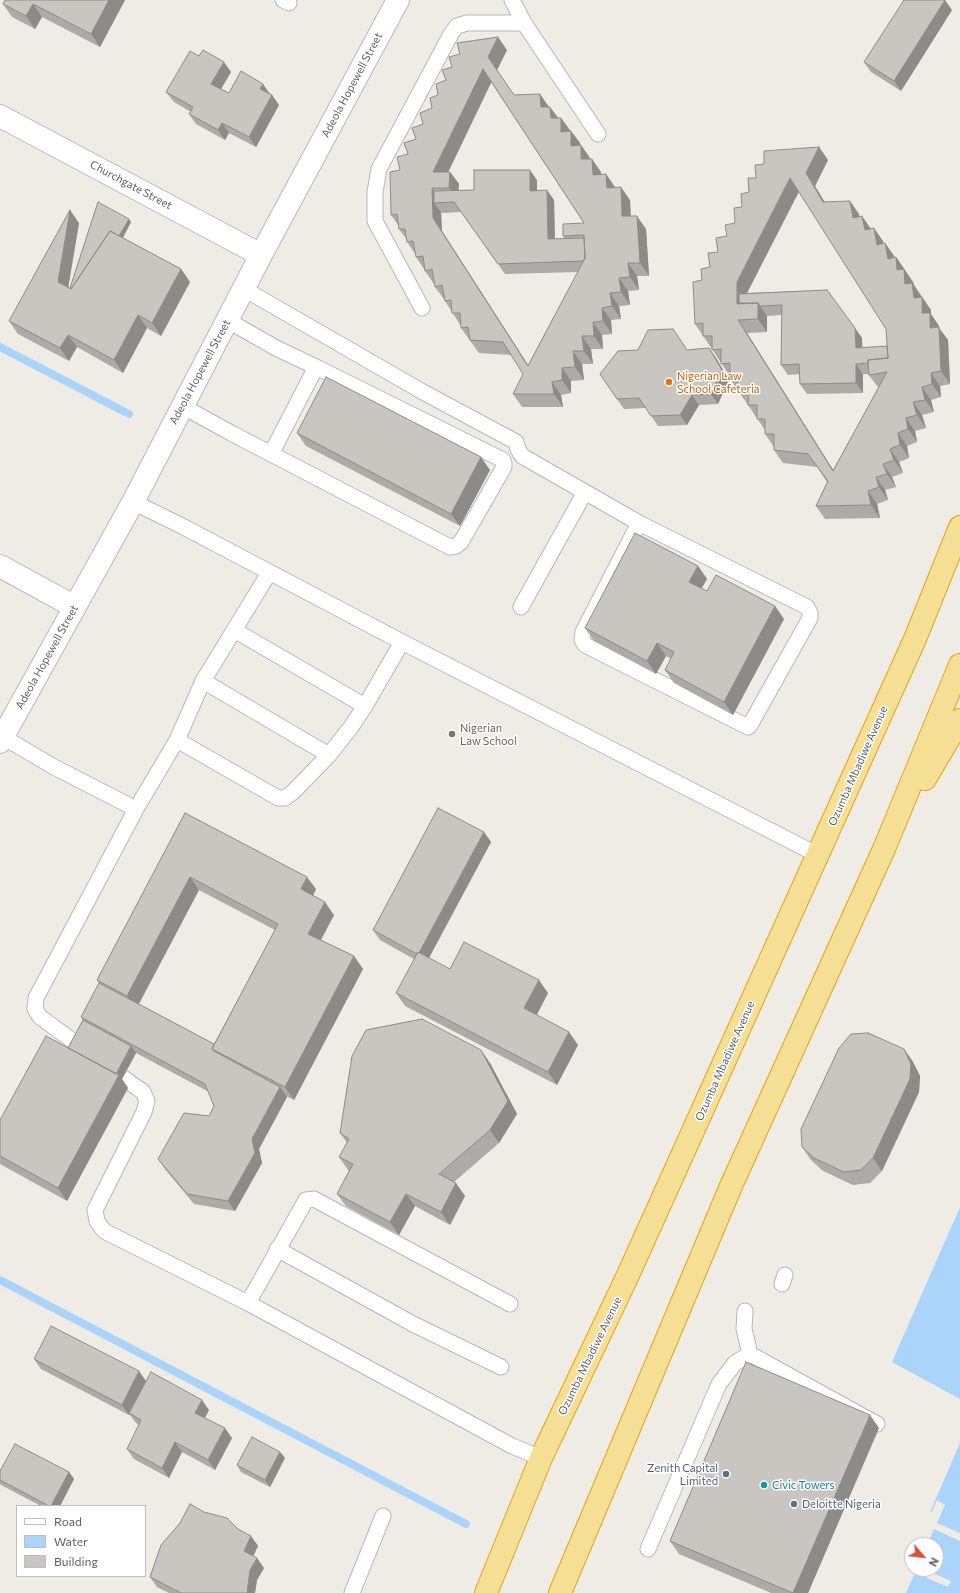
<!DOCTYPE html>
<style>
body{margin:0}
#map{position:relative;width:960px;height:1593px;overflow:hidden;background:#eeece5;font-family:Commissioner,sans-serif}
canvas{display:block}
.legend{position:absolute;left:16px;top:1505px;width:130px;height:72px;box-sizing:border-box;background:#fff;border:1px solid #bebfc1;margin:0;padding:5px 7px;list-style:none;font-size:12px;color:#5c5f64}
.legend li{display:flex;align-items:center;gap:8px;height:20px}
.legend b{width:20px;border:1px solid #bebfc1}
.north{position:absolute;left:904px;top:1537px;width:40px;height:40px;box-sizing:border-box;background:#fff;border:1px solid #bebfc1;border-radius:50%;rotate:118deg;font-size:11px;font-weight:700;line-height:16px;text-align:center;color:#5c5f64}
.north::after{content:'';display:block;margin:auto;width:14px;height:18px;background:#dc4d3c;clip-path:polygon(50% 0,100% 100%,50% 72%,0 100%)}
</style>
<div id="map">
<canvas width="960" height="1593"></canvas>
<ul class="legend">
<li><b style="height:5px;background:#fff"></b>Road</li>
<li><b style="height:11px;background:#aad4f9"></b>Water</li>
<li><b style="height:11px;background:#c9c6c2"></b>Building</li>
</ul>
<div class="north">N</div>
</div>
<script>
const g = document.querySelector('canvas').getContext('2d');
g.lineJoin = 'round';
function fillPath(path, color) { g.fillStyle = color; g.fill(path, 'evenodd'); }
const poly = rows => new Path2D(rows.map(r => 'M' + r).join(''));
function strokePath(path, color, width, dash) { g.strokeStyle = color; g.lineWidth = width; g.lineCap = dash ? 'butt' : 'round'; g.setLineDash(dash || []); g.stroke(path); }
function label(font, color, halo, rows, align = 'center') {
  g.font = font + ' Commissioner,sans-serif'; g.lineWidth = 3; g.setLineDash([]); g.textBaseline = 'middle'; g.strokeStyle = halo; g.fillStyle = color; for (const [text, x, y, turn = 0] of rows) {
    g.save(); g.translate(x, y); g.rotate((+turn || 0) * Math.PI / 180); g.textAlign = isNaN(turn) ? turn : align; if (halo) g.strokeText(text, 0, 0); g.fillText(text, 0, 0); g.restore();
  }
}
fillPath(poly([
 [960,1207,960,1399,892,1362],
 [960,1443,960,1593,896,1593,912,1569,936,1569,936,1545,916,1545]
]), '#aad4f9');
fillPath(poly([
 [937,1500,945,1505,937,1523,960,1533,960,1541,934,1529,927,1545,914,1545,929,1511,932,1512],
 [911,1553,912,1569,924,1569,951,1581,948,1587,915,1573,906,1593,894,1593]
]), '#eeece5');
strokePath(poly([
 [0,347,129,414],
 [0,1280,466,1524]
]), '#aad4f9', 8);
const lane = poly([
 [283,0,289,3],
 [512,0,524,23,598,134],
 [244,289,423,392,516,442,518,449,522,456,639,523,807,607,810,613,810,618,750,725,748,727,585,645,582,640,583,632,639,523],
 [422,308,375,221,375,192,379,169,451,34,457,26,467,23,524,23],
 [227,320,276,348,316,367,271,454],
 [182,406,231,433,450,547,456,546,461,542,504,467,504,464,503,460,316,367],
 [133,502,182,526,402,642,818,855],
 [521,607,585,492],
 [234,630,365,706],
 [203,681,329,755],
 [3,737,54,767,136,809],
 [177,740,278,798,285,798,293,792,329,755,351,727,365,706,402,642],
 [88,1052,40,1017,35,1009,36,998,136,809,177,740,203,681,269,573],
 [107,1066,143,1092,147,1101,144,1112,95,1210,97,1221,104,1231,248,1303,512,1446,541,1458],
 [277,1249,413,1324,501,1367],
 [782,1284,785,1275],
 [248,1303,306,1200,314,1199,510,1304],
 [745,1311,744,1329,750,1354,877,1424],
 [648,1549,719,1384,735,1363,750,1354],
 [352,1593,383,1516]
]);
const street = poly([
 [0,566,75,607]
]);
const secondary = poly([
 [0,116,261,255],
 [0,742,133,502,261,255,398,0]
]);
const highway = poly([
 [925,779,960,720],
 [486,1593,541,1458,628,1275,915,639,960,527],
 [560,1593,731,1186,884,849,960,665]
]);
strokePath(lane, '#b5b7ba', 17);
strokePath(street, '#b5b7ba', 24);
strokePath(secondary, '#b6b8bd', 24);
strokePath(highway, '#e1a611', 24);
strokePath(lane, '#fff', 15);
strokePath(street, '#fff', 22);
strokePath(secondary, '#fff', 22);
strokePath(highway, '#f5df94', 22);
fillPath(poly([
 [5,0,125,0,100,47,42,17,35,29,12,17,3,4],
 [952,10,901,91,871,72,864,62],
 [507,50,497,70,514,95,540,94,548,107,558,118,561,118,580,143,580,145,581,145,590,159,601,172,601,175,606,174,615,188,630,200,631,216,646,229,649,276,637,276,639,290,628,291,630,305,619,306,621,319,611,320,612,334,602,335,603,349,591,349,593,364,582,364,584,380,571,381,571,393,561,395,563,407,522,407,513,394,523,374,511,355,479,353,461,328,461,326,445,301,444,299,435,287,434,284,425,271,424,269,416,257,416,255,407,242,407,240,399,229,398,225,391,215,400,170,423,124,432,108,452,67],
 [491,82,584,223,563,236,565,239,555,239,554,200,537,190,537,180,474,190,458,190,459,184,450,172,448,172],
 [441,212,442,213,461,212,505,274,578,272,528,365,442,231],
 [231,72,221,89,229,93,270,94,272,95,279,105,256,147,229,133,225,140,196,124,189,114,191,112,174,102,166,92],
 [819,147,828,160,815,186,824,202,859,214,859,217,883,241,883,244,885,243,894,256,894,257,896,257,913,282,914,285,931,310,931,314,939,326,939,328,948,340,950,384,940,386,941,397,931,400,934,412,922,415,926,428,915,431,917,442,907,446,909,458,899,462,903,473,892,477,896,487,885,490,888,500,877,504,880,518,825,519,816,506,827,482,817,467,783,463,774,450,774,447,765,434,765,430,748,405,730,379,730,376,695,324,702,280,710,267,727,236,735,223,756,178,764,164],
 [799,192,886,329,887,346,862,348,862,338,827,290,747,293],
 [782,315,781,365,788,375,800,374,800,384,807,394,863,393,863,374,868,374,878,387,879,387,833,470,747,333,767,332,767,316],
 [131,222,123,238,181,269,190,282,161,336,147,328,123,373,77,347,69,361,18,334,9,321,79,223,68,287,70,288],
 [709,348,716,358,729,380,718,404,699,405,687,425,658,426,646,408,624,409,617,399,687,350],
 [297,433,490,470,460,526,306,446],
 [698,566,707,579,701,588,707,591,784,619,733,715,674,683,665,670,671,659,666,656,656,674,594,641,585,628],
 [185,813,316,889,313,895,334,915,321,940,354,956,363,969,294,1100,286,1096,287,1097,259,1149,262,1163,235,1211,194,1204,165,1169,158,1159,209,1116,214,1106,209,1092,136,1053,122,1079,128,1088,67,1201,0,1164,0,1120,68,1048,83,1020,81,1017,99,983,97,980],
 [199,890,275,930,214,1044,139,1004],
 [484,832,491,842,429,958,450,969,548,993,537,1015,578,1045,557,1085,405,1006,396,993,414,959,380,940,373,930],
 [904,1049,913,1062,920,1076,919,1092,882,1171,870,1183,853,1185,823,1171,811,1160,802,1147],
 [490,1063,517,1114,499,1143,454,1182,465,1196,450,1225,415,1206,399,1235,346,1206,337,1194,349,1170,348,1170,339,1157,347,1143,340,1133],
 [34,1359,146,1381,209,1410,205,1418,232,1438,215,1470,182,1452,169,1478,134,1459,127,1449,139,1425,136,1423,129,1414,129,1415,41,1369],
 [879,1428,808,1593,771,1593,679,1554,670,1541],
 [280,1452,285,1458,270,1487,241,1472,237,1465],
 [0,1471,69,1472,74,1479,60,1506,41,1506,1,1485,0,1484],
 [238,1529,251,1536,258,1546,253,1556,264,1568,257,1580,255,1593,169,1593,157,1587,150,1577]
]), '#adaaa7');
fillPath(poly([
 [109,0,125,0,100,47,91,34],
 [945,0,952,10,901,91,894,81],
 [33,4,42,17,35,29,26,16],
 [498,37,507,50,497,70,488,57],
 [224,62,231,72,218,94,211,84],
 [483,69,492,81,442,185,433,172],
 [263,84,270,94,260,89],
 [540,94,549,107,541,107],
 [272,95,279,105,256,147,249,137],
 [550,107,559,119,551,118],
 [561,118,570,131,561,132],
 [222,123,229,133,225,140,218,130],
 [571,131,580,143,580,159,571,146],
 [581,145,590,158,590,172,581,159],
 [819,147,828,160,815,186,832,214,823,202,806,173],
 [592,159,601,172,602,188,593,175],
 [530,170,537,180,537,201,530,191],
 [450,172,459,184,458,200,449,188],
 [606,174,615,187,616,201,607,188],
 [790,178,799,191,746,295,746,316,737,304,737,282],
 [621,187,630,200,631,229,622,216],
 [432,188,441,201,434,203,441,212,442,231,537,379,528,366,433,218],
 [547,190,554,200,555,249,548,239],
 [850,201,859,214,862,231,853,218],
 [70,210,79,223,67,295,58,282],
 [637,216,646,229,649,276,640,263],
 [862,216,871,229,865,230],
 [129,219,131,222,119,244,80,302],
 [874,228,883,241,886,258,877,245],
 [885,243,894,256,897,272,888,259],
 [896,257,913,282,914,285,921,296,922,303,922,297,931,310,931,314,939,326,939,328,948,340,950,384,941,371,930,328,922,313,897,270],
 [628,263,637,276,639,290,630,277],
 [181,269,190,282,161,336,152,323],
 [619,278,628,291,630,305,621,292],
 [610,293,619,306,621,319,612,306],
 [758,303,767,316,767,332,758,319],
 [602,308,611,320,612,334,603,321],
 [138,315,147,328,123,373,114,360],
 [738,320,747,333,842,484,833,471],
 [593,322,602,335,603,349,594,336],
 [855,328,862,338,863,358,856,348],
 [68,335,77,347,69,361,60,348],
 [582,336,591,349,593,364,584,351],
 [709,348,716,358,729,380,718,404,711,394],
 [573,351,582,364,584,380,575,367],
 [856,364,863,374,863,393,856,383],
 [562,368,571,381,571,393,562,380],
 [931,373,940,386,941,397,932,384],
 [552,382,561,395,563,407,554,394],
 [922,387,931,400,934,412,925,400],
 [692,395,699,405,687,425,680,415],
 [913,402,922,415,926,428,917,415],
 [906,418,915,431,917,442,908,429],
 [898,433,907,446,909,458,900,445],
 [890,449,899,462,903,473,894,460],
 [481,457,490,470,460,526,451,514],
 [883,464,892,477,896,487,887,474],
 [876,477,885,490,888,500,879,487],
 [868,491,877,504,880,518,871,505],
 [698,566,707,579,698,595,689,582],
 [775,606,784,619,733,715,724,702],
 [657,643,666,656,656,674,647,661],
 [484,832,491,842,425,965,418,955],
 [190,877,199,890,136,1009,127,996],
 [307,877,316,889,310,902,301,889],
 [325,902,334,915,317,947,308,934],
 [354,956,363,969,294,1100,285,1087],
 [539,980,548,993,533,1021,524,1008],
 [569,1032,578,1045,557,1085,548,1072],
 [131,1046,136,1053,122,1079,128,1088,67,1201,58,1188],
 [904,1049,913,1062,920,1076,919,1092,882,1171,873,1158],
 [481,1050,490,1063,517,1114,499,1143,490,1130],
 [280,1087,287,1097,259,1149,262,1163,235,1211,228,1201,252,1139],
 [456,1183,465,1196,450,1225,441,1212],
 [406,1194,415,1206,399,1235,390,1222],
 [139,1371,146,1381,129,1415,122,1405],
 [202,1400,209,1410,202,1423,195,1413],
 [870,1415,879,1428,808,1593,793,1593],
 [225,1428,232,1438,215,1470,208,1460],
 [175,1442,182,1452,169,1478,162,1468],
 [280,1452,285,1458,270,1487,265,1480],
 [69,1472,74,1479,60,1506,51,1506],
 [251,1536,258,1546,251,1561,244,1551],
 [257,1558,264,1568,257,1580,255,1593,247,1593,250,1570]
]), '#8d8b88');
const building = poly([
 [5,0,109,0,91,34,33,4,26,16,3,4,5,0],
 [904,0,945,0,894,81,864,62,904,0],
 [498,37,488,57,514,95,540,94,541,107,550,107,551,118,561,118,561,132,571,131,571,146,581,145,581,159,592,159,593,175,606,174,607,188,621,187,622,216,637,216,640,263,628,263,630,277,619,278,621,292,610,293,612,306,602,308,603,321,593,322,594,336,582,336,584,351,573,351,575,367,562,368,562,380,552,382,554,394,513,394,523,374,503,342,470,340,468,327,461,328,460,313,452,313,451,300,445,301,442,285,435,287,432,269,425,271,423,256,416,257,413,241,407,242,405,229,399,229,397,214,391,215,390,172,400,170,397,157,408,154,404,143,416,139,412,128,423,124,420,113,432,108,430,98,438,95,436,84,446,80,442,70,452,67,449,57,460,54,457,43,498,37],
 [483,69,584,223,563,224,563,236,584,235,585,258,528,366,433,218,432,188,449,188,450,172,433,172,483,69],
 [203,50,224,62,211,84,229,93,241,71,263,84,260,89,272,95,249,137,222,123,218,130,189,114,193,107,166,92,190,51,199,56,203,50],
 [819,147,806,173,823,202,850,201,853,218,862,216,865,230,874,228,877,245,885,243,888,259,896,257,897,270,904,269,905,284,912,283,914,298,922,297,922,313,930,313,930,328,939,327,941,371,931,373,932,384,922,387,925,400,913,402,917,415,906,418,908,429,898,433,900,445,890,449,894,460,883,464,887,474,876,477,879,487,868,491,871,505,816,506,828,481,808,454,774,450,774,434,765,434,765,419,757,419,757,405,748,405,749,392,739,392,738,379,730,379,730,363,721,364,721,349,712,350,712,336,703,336,703,323,695,324,693,282,702,280,701,269,710,267,708,253,718,252,716,238,727,236,725,225,735,223,734,208,742,207,741,194,749,192,748,178,756,178,755,165,764,164,764,151,819,147],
 [790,178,886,329,888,358,868,360,869,375,887,372,833,471,738,320,758,319,758,303,737,304,737,282,790,178],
 [474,170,530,170,530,191,547,190,548,239,584,238,585,258,583,261,498,264,454,202,434,203,434,191,474,190,474,170],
 [98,202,129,219,119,236,110,231,71,289,70,288,98,202],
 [70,210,58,282,71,289,110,231,181,269,152,323,138,315,114,360,68,335,60,348,9,321,70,210],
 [827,290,855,328,856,348,887,346,888,358,868,360,868,363,856,364,856,383,800,384,799,364,781,365,782,305,760,306,758,303,739,303,739,294,827,290],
 [673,329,687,350,709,348,722,370,711,394,692,395,680,415,651,416,639,398,617,399,600,374,618,351,638,350,648,330,673,329],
 [326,377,481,457,451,514,297,433,326,377],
 [635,533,698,566,689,582,707,591,716,575,775,606,724,702,665,670,674,652,657,643,647,661,585,628,635,533],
 [438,808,484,832,419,953,418,952,417,954,373,930,438,808],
 [185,813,307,877,301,889,325,902,308,934,354,956,285,1087,212,1049,278,924,190,877,127,996,97,980,185,813],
 [464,942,539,980,524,1008,569,1032,548,1072,396,993,418,952,450,969,464,942],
 [99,983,214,1044,212,1049,214,1051,280,1087,252,1139,255,1153,228,1201,187,1194,158,1159,184,1113,209,1116,214,1106,205,1084,81,1017,99,983],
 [422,1019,481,1050,508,1101,490,1130,439,1174,456,1183,441,1212,406,1194,390,1222,337,1194,353,1164,339,1157,349,1139,340,1133,352,1056,366,1030,422,1019],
 [83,1020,131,1046,116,1074,68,1048,83,1020],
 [868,1033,904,1049,911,1064,910,1079,873,1158,861,1170,844,1172,814,1158,802,1147,801,1129,839,1048,851,1034,868,1033],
 [46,1036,119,1075,58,1188,0,1156,0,1120,46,1036],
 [51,1326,139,1371,122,1405,34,1359,51,1326],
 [746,1362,870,1415,793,1593,670,1541,746,1362],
 [151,1372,202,1400,195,1413,225,1428,208,1460,175,1442,162,1468,127,1449,141,1420,129,1413,151,1372],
 [252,1437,280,1452,265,1480,237,1465,252,1437],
 [15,1444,69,1472,51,1506,49,1506,0,1480,0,1471,15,1444],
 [190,1504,204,1512,227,1518,238,1529,251,1536,244,1551,257,1558,250,1570,247,1593,181,1593,150,1577,161,1545,180,1523,190,1504]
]);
fillPath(building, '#c9c6c2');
strokePath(building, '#8d8b88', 1);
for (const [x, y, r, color] of [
 [669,382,4,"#e8710a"],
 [452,734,4,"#8d6e63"],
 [726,1474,4,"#5c6f8a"],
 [764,1485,4,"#0f9aa8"],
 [794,1504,4,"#5c6f8a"]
]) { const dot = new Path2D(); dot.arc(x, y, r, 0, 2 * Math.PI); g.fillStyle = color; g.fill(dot); strokePath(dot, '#fff', 1.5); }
label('11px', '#5c5f64', '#fff', [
 ["Adeola Hopewell Street",352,85,-62],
 ["Churchgate Street",131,185,28],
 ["Adeola Hopewell Street",200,372,-62],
 ["Adeola Hopewell Street",47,657,-61],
 ["Ozumba Mbadiwe Avenue",858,766,-66],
 ["Ozumba Mbadiwe Avenue",725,1061,-66],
 ["Ozumba Mbadiwe Avenue",590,1356,-64]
]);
label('11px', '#c56008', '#fff', [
 ["Nigerian Law",677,376],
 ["School Cafeteria",677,389]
], 'left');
label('11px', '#785e54', '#fff', [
 ["Nigerian",460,728],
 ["Law School",460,741]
], 'left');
label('11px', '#4e5e75', '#fff', [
 ["Zenith Capital",718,1468],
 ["Limited",718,1481],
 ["Deloitte Nigeria",802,1504,"left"]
], 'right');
label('11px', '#0d838f', '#fff', [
 ["Civic Towers",772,1485]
], 'left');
</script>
